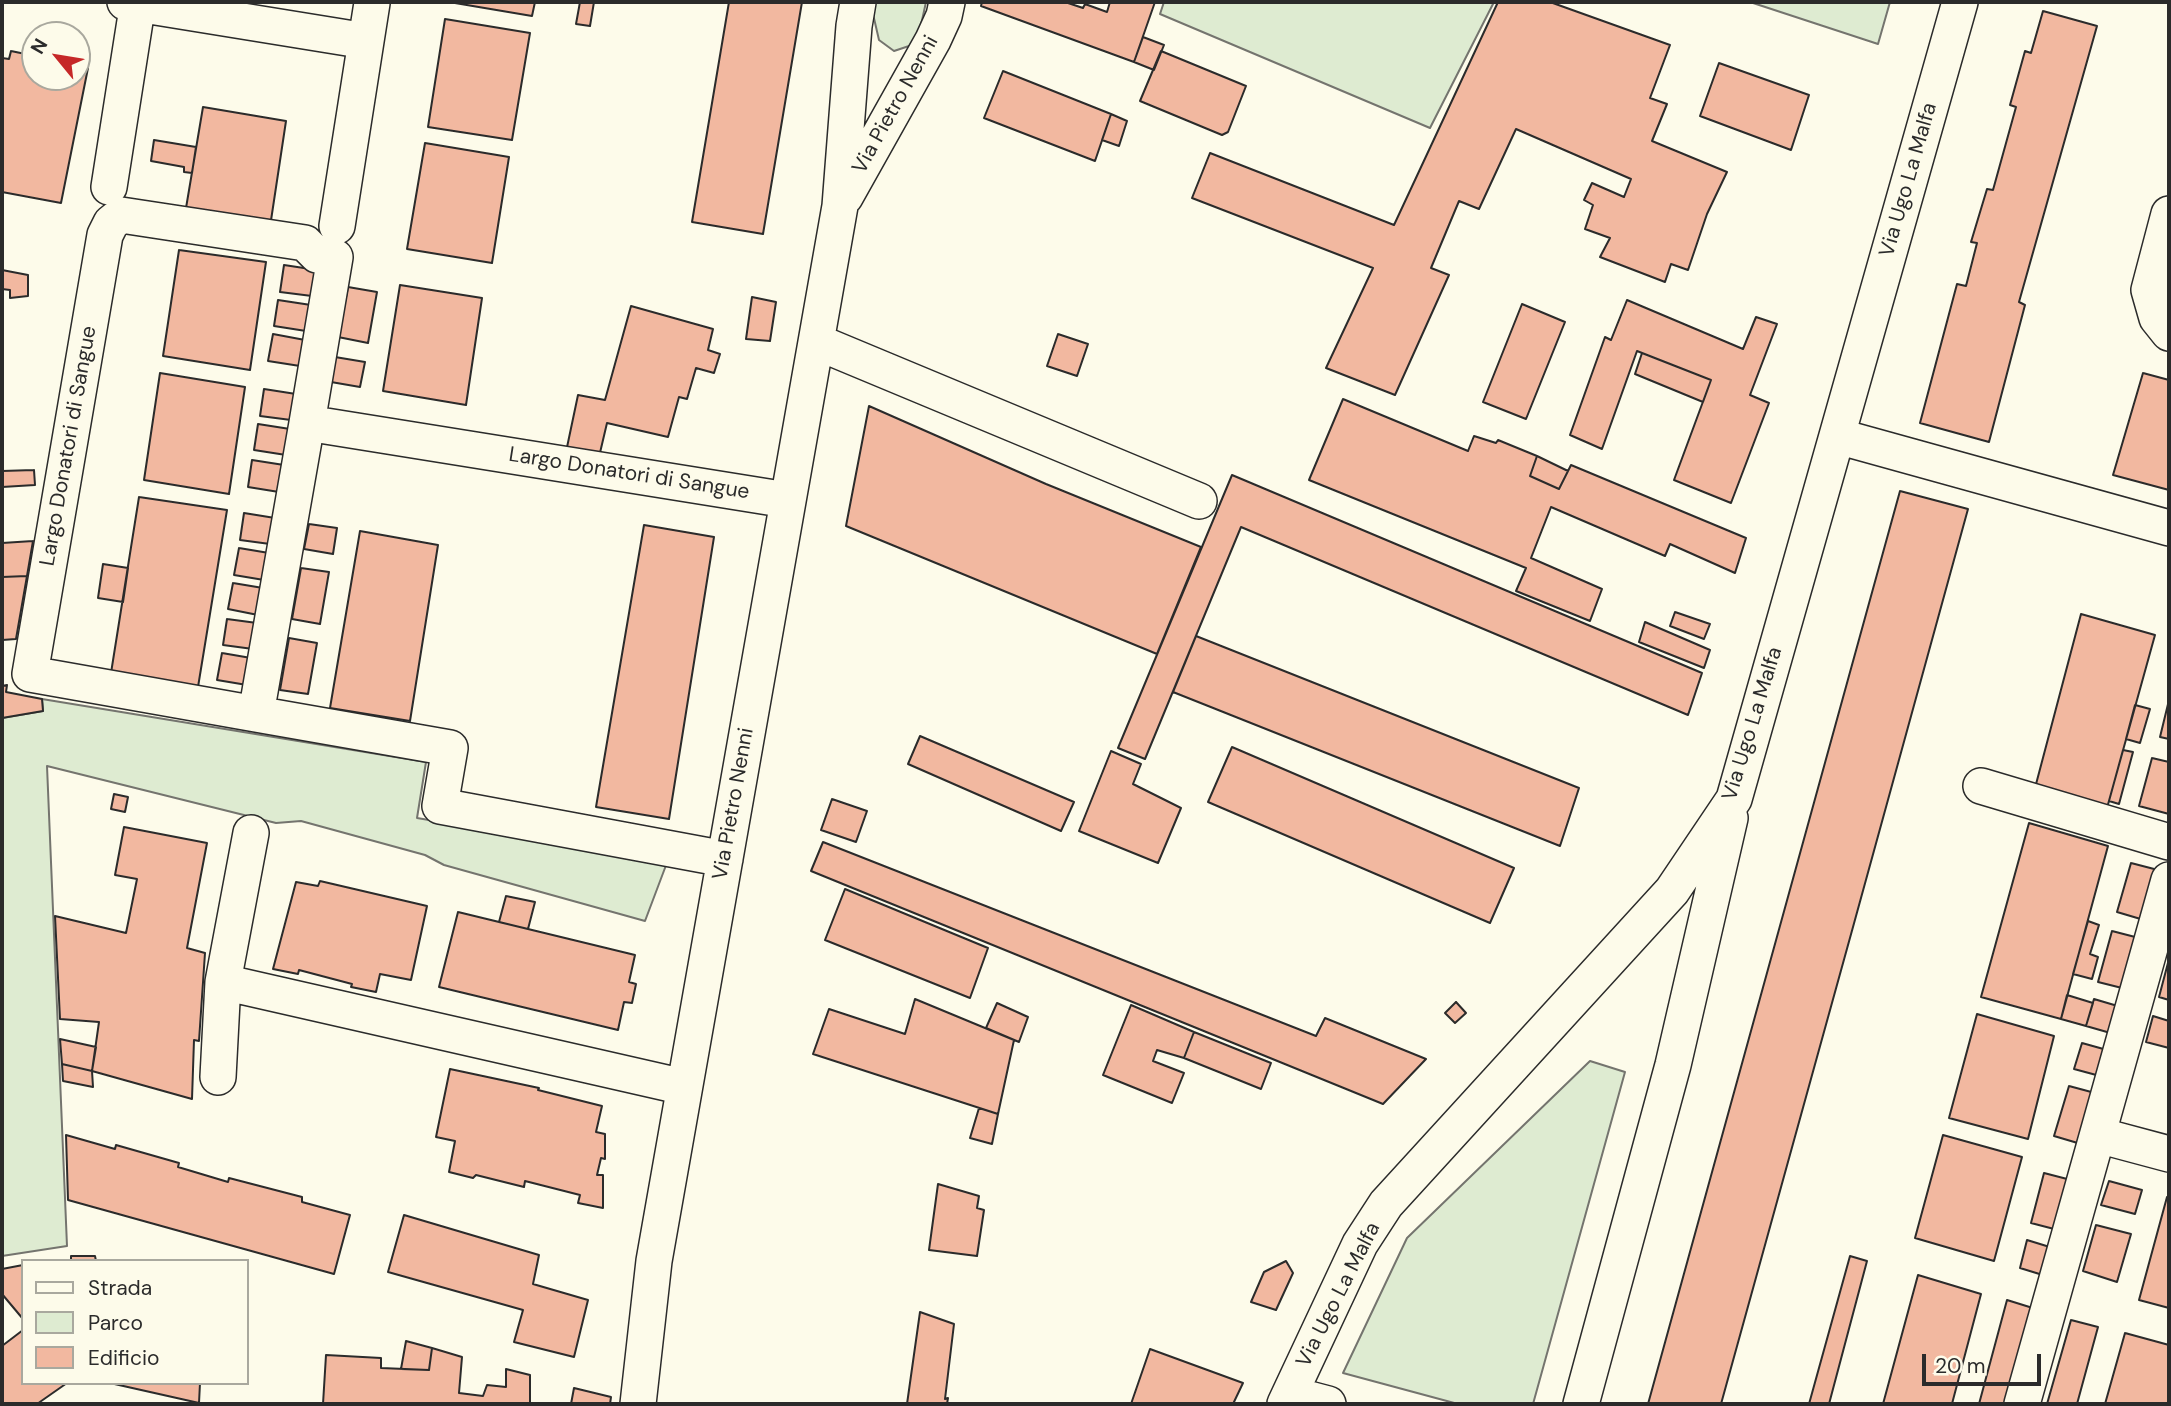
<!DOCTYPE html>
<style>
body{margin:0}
#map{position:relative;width:2171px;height:1406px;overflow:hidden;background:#fdfbea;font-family:"DM Sans",sans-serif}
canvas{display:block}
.frame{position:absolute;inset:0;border:4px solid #2b2b2b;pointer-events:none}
.legend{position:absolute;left:21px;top:1259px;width:228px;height:126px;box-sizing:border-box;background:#fdfbea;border:2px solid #a9a89e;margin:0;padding:9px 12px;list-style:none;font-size:21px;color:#2b2b2b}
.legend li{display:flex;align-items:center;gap:14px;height:35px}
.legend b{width:35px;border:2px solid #a9a89e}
.north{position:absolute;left:21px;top:21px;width:70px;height:70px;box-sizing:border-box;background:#fdfbea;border:2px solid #a9a89e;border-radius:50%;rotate:300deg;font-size:19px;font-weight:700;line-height:28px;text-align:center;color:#2b2b2b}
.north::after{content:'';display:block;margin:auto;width:24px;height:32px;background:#c62828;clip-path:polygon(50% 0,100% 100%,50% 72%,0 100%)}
.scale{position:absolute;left:1922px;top:1354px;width:119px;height:32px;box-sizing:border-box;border:4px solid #2b2b2b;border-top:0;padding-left:9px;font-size:21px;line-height:24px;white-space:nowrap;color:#2b2b2b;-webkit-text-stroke:5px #fdfbea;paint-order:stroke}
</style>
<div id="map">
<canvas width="2171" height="1406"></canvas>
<div class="frame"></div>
<ul class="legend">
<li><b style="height:9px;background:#fdfbea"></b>Strada</li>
<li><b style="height:19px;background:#deebd1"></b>Parco</li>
<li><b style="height:19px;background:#f2b8a0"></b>Edificio</li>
</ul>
<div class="north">N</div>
<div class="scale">20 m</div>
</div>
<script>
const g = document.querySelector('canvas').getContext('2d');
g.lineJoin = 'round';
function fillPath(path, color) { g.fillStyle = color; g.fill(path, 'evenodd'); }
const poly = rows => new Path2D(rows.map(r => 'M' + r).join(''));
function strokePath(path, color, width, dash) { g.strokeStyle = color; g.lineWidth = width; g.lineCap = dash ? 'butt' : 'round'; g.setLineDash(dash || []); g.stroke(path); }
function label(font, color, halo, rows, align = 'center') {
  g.font = font + ' "DM Sans",sans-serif'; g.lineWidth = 5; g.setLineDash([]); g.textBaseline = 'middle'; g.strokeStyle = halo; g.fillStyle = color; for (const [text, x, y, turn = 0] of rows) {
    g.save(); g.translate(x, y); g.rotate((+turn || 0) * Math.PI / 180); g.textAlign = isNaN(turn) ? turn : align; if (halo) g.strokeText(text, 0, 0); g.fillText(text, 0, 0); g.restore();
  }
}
const green = poly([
 [875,2,926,2,921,25,912,45,894,51,879,40,873,14,875,2],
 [1164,2,1494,2,1430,128,1160,14,1164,2],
 [1750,2,1890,2,1878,44,1750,2],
 [42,699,426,762,417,818,668,860,645,921,444,865,425,855,301,821,276,823,47,766,67,1246,2,1256,2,718,43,711,42,699],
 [1590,1061,1625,1072,1533,1404,1458,1404,1343,1373,1407,1238,1590,1061]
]);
fillPath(green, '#deebd1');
strokePath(green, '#74746e', 2);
const building = poly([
 [449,2,535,2,532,16,449,2],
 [580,2,594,2,590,26,576,24,580,2],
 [729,2,802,2,763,234,692,222,729,2],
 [982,2,1065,2,1083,8,1085,4,1107,12,1110,2,1155,2,1134,62,981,6,982,2],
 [1498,2,1550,2,1670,45,1650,98,1667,104,1652,141,1727,172,1707,214,1688,270,1671,264,1665,282,1600,257,1610,238,1585,229,1593,205,1584,200,1592,183,1624,197,1631,179,1516,129,1479,209,1459,201,1431,268,1449,275,1395,395,1326,368,1373,268,1192,198,1210,153,1394,225,1498,2],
 [2043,11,2097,26,2019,302,2025,305,1989,442,1920,423,1957,284,1966,286,1977,243,1971,242,1987,189,1993,190,2016,107,2010,105,2025,51,2031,53,2043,11],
 [445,19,530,33,512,140,428,127,445,19],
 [1143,37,1164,45,1154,70,1134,62,1143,37],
 [11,51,35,56,35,77,77,77,77,65,88,68,61,203,2,192,2,58,9,59,11,51],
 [1161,51,1246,86,1228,132,1222,135,1140,101,1161,51],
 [1719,63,1809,95,1791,150,1700,116,1719,63],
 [1003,71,1111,114,1095,161,984,118,1003,71],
 [203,107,286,121,270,227,185,214,203,107],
 [1111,114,1127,121,1119,146,1102,140,1111,114],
 [154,140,196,147,192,173,184,172,184,167,151,161,154,140],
 [425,143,509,157,492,263,407,249,425,143],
 [179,250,266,262,250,370,163,356,179,250],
 [284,265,317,270,312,296,280,292,284,265],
 [2,270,28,275,28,296,10,298,10,290,2,289,2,270],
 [400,285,482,298,466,405,383,391,400,285],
 [348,287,377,292,368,343,338,337,348,287],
 [752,297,776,302,770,341,746,339,752,297],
 [278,300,311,305,306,331,274,326,278,300],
 [1627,300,1743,349,1756,317,1777,324,1750,395,1769,403,1731,503,1674,480,1711,380,1637,351,1602,449,1570,435,1605,337,1611,340,1627,300],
 [1522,304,1565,322,1526,419,1483,402,1522,304],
 [631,306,713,329,708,350,720,354,714,373,696,368,687,399,679,397,668,437,607,423,599,457,566,452,578,395,605,400,631,306],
 [273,334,305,340,300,366,268,361,273,334],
 [1058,334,1088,344,1077,376,1047,366,1058,334],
 [1642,353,1711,380,1703,402,1635,374,1642,353],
 [335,357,365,362,360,387,331,382,335,357],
 [160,373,245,387,229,494,144,480,160,373],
 [2143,373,2169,380,2169,490,2113,475,2143,373],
 [264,389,296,394,291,420,260,416,264,389],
 [1343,399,1468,451,1474,436,1496,443,1498,440,1537,456,1530,476,1559,489,1571,465,1746,538,1735,573,1670,544,1665,556,1551,507,1531,558,1602,589,1590,621,1516,591,1526,568,1309,480,1343,399],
 [869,406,1046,484,1201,547,1157,654,846,526,869,406],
 [258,424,290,429,286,455,254,450,258,424],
 [1537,456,1568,471,1559,489,1530,476,1537,456],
 [252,460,284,465,279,492,248,487,252,460],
 [34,470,35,485,2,487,2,471,34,470],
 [1232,475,1702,673,1688,715,1241,527,1145,759,1118,748,1232,475],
 [1900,491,1968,509,1853,927,1721,1404,1648,1404,1900,491],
 [139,497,227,510,198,687,111,673,139,497],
 [244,513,275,518,270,544,240,540,244,513],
 [309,524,337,528,333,554,304,549,309,524],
 [644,525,714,537,669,819,596,807,644,525],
 [360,531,438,545,410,721,330,708,360,531],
 [33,541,27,576,2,577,2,543,33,541],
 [239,548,269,553,264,580,234,575,239,548],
 [103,564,128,568,123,602,98,598,103,564],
 [301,568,329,572,320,624,292,619,301,568],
 [27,576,16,639,2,640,2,577,27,576],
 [233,583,263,588,258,615,228,609,233,583],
 [1675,612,1710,624,1704,639,1670,626,1675,612],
 [2081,614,2155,635,2107,808,2035,788,2081,614],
 [227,619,257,623,253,649,223,645,227,619],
 [1645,622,1710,650,1704,668,1639,642,1645,622],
 [1196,636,1579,788,1560,846,1173,692,1196,636],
 [289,638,317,643,308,694,280,690,289,638],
 [222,653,251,658,247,685,217,680,222,653],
 [7,685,6,692,42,699,43,711,2,718,2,686,7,685],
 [2169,700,2169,739,2160,737,2169,700],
 [2135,705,2150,709,2140,743,2126,739,2135,705],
 [920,736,1074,802,1061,831,908,764,920,736],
 [1232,747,1514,868,1490,923,1208,802,1232,747],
 [2123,750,2133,752,2119,804,2109,801,2123,750],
 [1111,751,1141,764,1133,784,1181,808,1158,863,1079,831,1111,751],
 [2152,758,2169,762,2169,814,2139,806,2152,758],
 [114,794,128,797,125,812,111,809,114,794],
 [832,799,867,811,856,842,821,830,832,799],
 [2029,823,2108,846,2061,1019,1981,997,2029,823],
 [124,827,207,843,187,948,205,953,199,1041,194,1040,192,1099,92,1071,99,1022,60,1019,55,916,126,933,137,879,115,875,124,827],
 [823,842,1316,1036,1325,1018,1426,1059,1383,1104,811,871,823,842],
 [2131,863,2158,870,2144,920,2117,912,2131,863],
 [320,881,427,906,411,980,380,974,376,992,351,987,352,984,299,970,298,974,273,969,296,882,318,886,320,881],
 [845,889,988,948,970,998,825,940,845,889],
 [506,896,535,902,528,929,499,922,506,896],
 [458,912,635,955,629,982,636,984,632,1003,624,1002,618,1030,439,987,458,912],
 [2088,921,2099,925,2090,954,2098,957,2092,979,2073,974,2088,921],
 [2112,931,2139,938,2126,989,2098,982,2112,931],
 [2169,959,2169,1000,2159,997,2169,959],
 [2067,995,2093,1003,2086,1026,2061,1019,2067,995],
 [915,999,1014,1040,998,1114,813,1054,829,1009,905,1034,915,999],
 [2094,999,2121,1007,2114,1034,2086,1026,2094,999],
 [1456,1002,1466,1013,1455,1023,1445,1013,1456,1002],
 [997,1003,1028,1017,1019,1042,986,1028,997,1003],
 [1131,1005,1194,1032,1184,1058,1157,1050,1153,1061,1184,1073,1172,1103,1103,1075,1131,1005],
 [1977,1014,2054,1036,2028,1139,1949,1118,1977,1014],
 [2153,1016,2169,1021,2169,1048,2146,1042,2153,1016],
 [1194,1032,1271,1063,1261,1089,1184,1058,1194,1032],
 [60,1039,96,1047,92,1071,62,1064,60,1039],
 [2082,1043,2107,1050,2100,1076,2074,1069,2082,1043],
 [62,1064,92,1071,93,1087,63,1081,62,1064],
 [450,1069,539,1088,538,1090,602,1106,596,1132,605,1134,605,1159,601,1158,597,1175,603,1175,603,1208,578,1203,580,1195,525,1181,524,1187,476,1175,473,1178,449,1172,455,1141,436,1137,450,1069],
 [2069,1086,2095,1093,2081,1144,2054,1136,2069,1086],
 [979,1108,998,1114,992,1144,970,1138,979,1108],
 [66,1135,115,1149,116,1145,179,1163,178,1167,228,1182,229,1178,302,1197,302,1202,350,1215,334,1274,68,1200,66,1135],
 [1943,1135,2022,1157,1994,1261,1915,1238,1943,1135],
 [2044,1173,2071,1180,2058,1230,2031,1223,2044,1173],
 [2109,1181,2142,1190,2135,1214,2101,1205,2109,1181],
 [938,1184,979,1196,977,1208,984,1210,977,1256,929,1250,938,1184],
 [2167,1197,2169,1198,2169,1308,2139,1300,2167,1197],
 [404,1215,539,1255,533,1284,588,1300,574,1357,514,1342,523,1310,388,1272,404,1215],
 [2096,1225,2131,1234,2117,1282,2083,1271,2096,1225],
 [2027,1240,2053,1248,2046,1276,2020,1268,2027,1240],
 [71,1256,95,1256,96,1261,71,1261,71,1256],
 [1850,1256,1867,1261,1829,1404,1809,1404,1850,1256],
 [1286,1261,1293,1273,1276,1310,1251,1302,1264,1272,1286,1261],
 [23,1265,23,1319,2,1294,2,1269,23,1265],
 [1918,1275,1981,1294,1953,1400,1952,1404,1883,1404,1918,1275],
 [2007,1300,2036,1309,2010,1404,1979,1404,2007,1300],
 [920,1312,954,1324,945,1399,948,1398,947,1404,907,1404,920,1312],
 [2071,1320,2098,1327,2077,1404,2047,1404,2071,1320],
 [23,1330,23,1383,67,1383,37,1404,2,1404,2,1346,23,1330],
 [2125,1333,2169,1345,2169,1404,2105,1404,2125,1333],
 [406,1341,432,1348,429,1370,401,1369,406,1341],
 [432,1348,462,1357,459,1393,483,1396,487,1385,506,1387,506,1369,530,1375,530,1404,323,1404,326,1355,381,1358,381,1368,429,1370,432,1348],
 [1150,1349,1243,1383,1233,1404,1131,1404,1150,1349],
 [110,1383,200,1383,199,1403,110,1383],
 [574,1388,611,1397,610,1404,571,1404,574,1388]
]);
fillPath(building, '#f2b8a0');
strokePath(building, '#2b2b2b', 2);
const minor = poly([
 [125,2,366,41,337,226],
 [366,41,372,3],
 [109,187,138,2],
 [845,197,933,40,944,16,947,2],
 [2169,214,2149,290,2157,318,2169,333],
 [817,342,1199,501],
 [1837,436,2169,528],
 [256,714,30,674,105,235,111,223,121,215,305,243,317,255,335,257,307,423],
 [1981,786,2169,842],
 [725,859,440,806,450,748,256,714,307,423,787,500],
 [223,982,684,1087],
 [218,1077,223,982,251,833],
 [2098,1135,2169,1154],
 [1290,1394,1328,1404],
 [638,1404,654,1261,840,206,854,26,858,2],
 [1285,1404,1360,1244,1386,1204,1672,891,1734,799,1960,2],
 [1581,1404,1673,1065,1730,818],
 [2022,1404,2169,880]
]);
strokePath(minor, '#2b2b2b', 38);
strokePath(minor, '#fdfbea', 35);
label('21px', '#2b2b2b', '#fdfbea', [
 ["Via Pietro Nenni",896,105,-61],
 ["Via Ugo La Malfa",1909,180,-74],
 ["Largo Donatori di Sangue",69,446,-80],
 ["Largo Donatori di Sangue",629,474,9],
 ["Via Ugo La Malfa",1753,724,-73],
 ["Via Pietro Nenni",734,804,-80],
 ["Via Ugo La Malfa",1339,1295,-63]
]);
</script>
